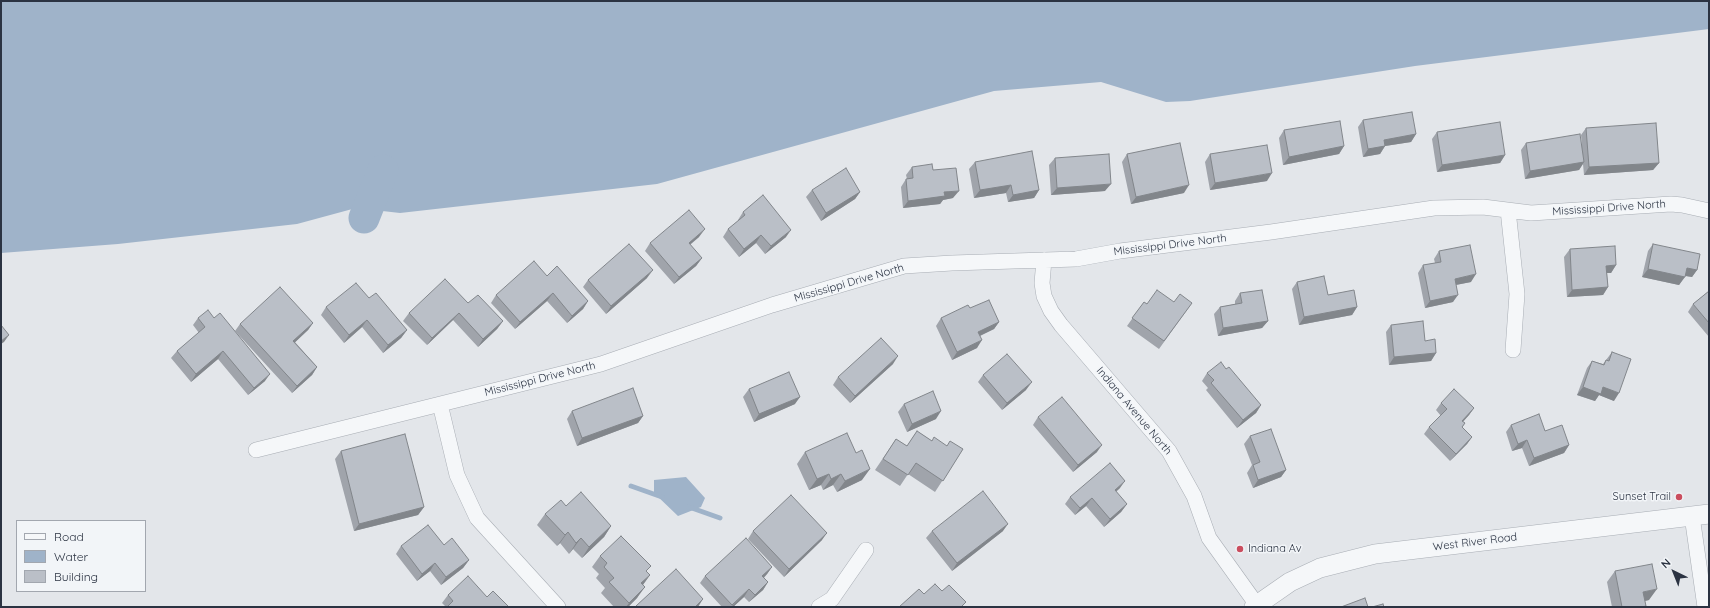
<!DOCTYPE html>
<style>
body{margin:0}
#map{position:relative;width:1710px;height:608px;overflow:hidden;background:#e3e6ea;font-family:Quicksand,sans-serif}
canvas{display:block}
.frame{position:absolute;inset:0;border:2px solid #2b3342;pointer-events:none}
.legend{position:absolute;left:16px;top:520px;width:130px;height:72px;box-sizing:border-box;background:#f2f5f8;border:1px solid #a2a7af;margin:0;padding:5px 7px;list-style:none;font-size:12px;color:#2b3342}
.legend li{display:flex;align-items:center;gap:8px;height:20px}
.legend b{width:20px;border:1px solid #a2a7af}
.north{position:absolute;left:1654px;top:552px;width:40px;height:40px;-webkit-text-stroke:3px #f2f5f8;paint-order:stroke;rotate:317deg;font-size:11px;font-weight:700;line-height:16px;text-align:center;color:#2b3342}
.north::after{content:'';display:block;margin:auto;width:14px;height:18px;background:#2b3342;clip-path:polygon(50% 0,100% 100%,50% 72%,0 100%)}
</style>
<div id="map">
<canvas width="1710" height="608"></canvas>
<div class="frame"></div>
<ul class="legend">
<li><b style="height:5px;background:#f5f7f9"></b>Road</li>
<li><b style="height:11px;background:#9fb3c9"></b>Water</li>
<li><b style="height:11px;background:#babfc7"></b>Building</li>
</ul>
<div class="north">N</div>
</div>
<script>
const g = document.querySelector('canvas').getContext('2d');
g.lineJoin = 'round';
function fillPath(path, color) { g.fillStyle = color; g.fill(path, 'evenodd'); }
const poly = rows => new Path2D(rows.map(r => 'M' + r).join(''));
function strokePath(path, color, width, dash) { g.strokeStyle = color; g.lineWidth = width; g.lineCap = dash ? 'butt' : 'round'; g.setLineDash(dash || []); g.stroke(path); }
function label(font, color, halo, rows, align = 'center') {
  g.font = font + ' Quicksand,sans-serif'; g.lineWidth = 3; g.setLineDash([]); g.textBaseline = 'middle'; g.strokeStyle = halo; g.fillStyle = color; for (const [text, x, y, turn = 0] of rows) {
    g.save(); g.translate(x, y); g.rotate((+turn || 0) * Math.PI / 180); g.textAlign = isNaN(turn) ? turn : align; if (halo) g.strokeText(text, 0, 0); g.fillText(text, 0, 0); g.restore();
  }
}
fillPath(poly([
 [1,1,1709,1,1709,29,1415,66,1190,101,1166,102,1101,82,994,91,657,184,400,213,356,208,297,224,118,244,1,253],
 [686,477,705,498,701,507,678,516,654,493,654,480]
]), '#9fb3c9');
strokePath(poly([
 [631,486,662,497],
 [689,507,720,518]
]), '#9fb3c9', 5);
strokePath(poly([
 [364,218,383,170]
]), '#9fb3c9', 31);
const minor = poly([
 [1508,210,1517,294,1513,350],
 [1044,260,1042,283,1044,296,1051,311,1061,325,1169,451,1194,496,1209,538,1257,605],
 [440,404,457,475,477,518,558,607],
 [256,450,601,364,772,305,904,266,952,263,1076,259,1120,251,1271,232,1434,208,1483,207,1531,213,1671,204,1682,205,1709,211],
 [1692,516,1705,607],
 [819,607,832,599,866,550]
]);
const tertiary = poly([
 [1254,607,1290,582,1320,568,1375,554,1709,514]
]);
strokePath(minor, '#a8adb4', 16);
strokePath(tertiary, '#a8adb4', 20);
strokePath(minor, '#f5f7f9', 15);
strokePath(tertiary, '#f5f7f9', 19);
fillPath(poly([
 [1363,120,1416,134,1411,142,1385,146,1380,154,1363,157,1358,127],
 [1586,128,1659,163,1653,170,1584,175,1583,164,1579,170,1525,179,1521,150,1526,143,1582,145,1581,135],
 [1284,130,1344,146,1339,154,1283,165,1279,138],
 [1437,132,1505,155,1500,163,1437,172,1432,139],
 [1127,154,1184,193,1131,204,1122,162],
 [1210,154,1267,181,1210,190,1205,162],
 [1055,158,1105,191,1051,195,1049,165],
 [975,162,1039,190,1034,198,1008,202,1006,193,974,198,969,169],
 [912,167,933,170,953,198,943,200,940,204,903,208,901,187,906,179,907,179,906,175],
 [812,190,860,192,855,199,821,221,806,197],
 [743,212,786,237,765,254,756,243,739,257,723,237,728,229,738,221,738,220],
 [699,237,690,245,702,258,696,266,674,284,645,251,650,243],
 [1653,244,1697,270,1692,277,1685,276,1679,285,1642,277,1648,251],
 [1570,249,1616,265,1611,273,1607,273,1608,287,1603,295,1567,297,1564,257],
 [1439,251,1471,282,1456,285,1453,302,1425,308,1418,273,1423,265,1435,263,1434,259],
 [547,276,588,301,583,309,567,323,547,301,515,329,491,303,496,295],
 [647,278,606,314,583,287,588,280],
 [1297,282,1328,295,1357,307,1352,315,1299,325,1292,289],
 [1709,291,1709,337,1688,312,1693,304],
 [1240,293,1268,321,1262,328,1218,336,1214,314,1220,307,1235,304,1235,301],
 [369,298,407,330,401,338,383,353,362,327,344,343,321,315,326,307],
 [1144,302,1147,304,1174,302,1192,303,1159,349,1127,326],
 [468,303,503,321,497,329,478,347,453,320,427,345,403,321,409,313],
 [970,308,999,322,994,329,980,336,977,348,952,360,936,326,941,318],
 [198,318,265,381,248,395,218,359,191,382,171,358,177,351,199,333,193,325],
 [313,323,308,330,295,342,317,367,312,375,292,393,235,331,240,324],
 [1391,325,1425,341,1436,353,1431,361,1389,365,1386,332],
 [1612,352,1614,401,1599,395,1595,401,1577,395,1587,368,1592,361,1603,364],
 [893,364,850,403,833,385,838,377],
 [1226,369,1261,405,1256,413,1237,428,1206,390,1208,388,1202,381,1207,373],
 [983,375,1026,390,1002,410,978,382],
 [749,389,795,404,754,422,743,397],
 [1441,403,1474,408,1469,415,1463,422,1465,423,1462,428,1472,437,1467,444,1450,461,1424,434,1429,427,1441,416,1436,410],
 [904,404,936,419,907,432,898,412],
 [572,411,643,416,638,423,577,446,567,419],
 [1038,417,1097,452,1073,472,1033,425],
 [1511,425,1545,431,1569,445,1564,453,1529,466,1522,448,1512,451,1506,432],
 [917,431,932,441,947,446,963,449,935,492,908,474,900,486,875,470,896,439,907,446],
 [1250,436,1286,470,1281,477,1253,488,1247,473,1252,465,1244,444],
 [341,451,424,507,418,515,354,531,335,459],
 [805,452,862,480,837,492,833,485,823,490,821,485,809,490,797,464],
 [1120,488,1116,492,1127,504,1121,512,1104,527,1086,506,1075,515,1065,504,1070,497],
 [566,506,611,526,604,537,582,558,573,549,569,554,560,543,557,546,537,525,545,514],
 [753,531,822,540,784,577,748,539],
 [932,531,1003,531,952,571,926,538],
 [444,545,469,560,463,568,441,585,430,571,417,581,396,554,401,546],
 [600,556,647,573,650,575,643,585,637,598,628,607,614,607,601,593,605,588,596,578,599,574,592,567],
 [772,567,767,574,764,578,768,582,763,590,749,602,744,597,733,607,722,607,700,583,705,576],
 [1615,571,1649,600,1645,601,1646,606,1646,607,1612,607,1607,582],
 [448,595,487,597,509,607,446,607,442,603]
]), '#a0a4ab');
fillPath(poly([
 [1416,134,1411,142,1385,146,1380,154,1363,157,1368,149,1384,140],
 [1344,146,1339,154,1283,165,1289,157],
 [1505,155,1500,163,1437,172,1442,165],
 [1584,162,1579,170,1525,179,1530,171],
 [1659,163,1653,170,1584,175,1589,167],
 [1272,173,1267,181,1210,190,1215,183],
 [1111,184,1105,191,1051,195,1057,188],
 [1011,185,1006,193,974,198,980,190],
 [1189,185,1184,193,1131,204,1136,197],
 [1039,190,1034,198,1008,202,1013,195],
 [959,191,953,198,943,200,940,204,903,208,908,201,944,192],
 [860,192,855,199,821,221,826,213],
 [705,229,699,237,683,250,689,243],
 [791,230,786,237,765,254,771,246],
 [761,235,756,243,739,257,744,249],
 [702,258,696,266,674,284,679,277],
 [1616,265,1611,273,1601,273,1606,266],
 [1687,268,1697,270,1692,277,1681,275],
 [1648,269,1685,277,1679,285,1642,277],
 [653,270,647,278,606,314,611,306],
 [1476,274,1471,282,1450,286,1455,279],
 [1608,287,1603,295,1567,297,1572,290],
 [553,293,547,301,515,329,520,322],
 [1458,295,1453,302,1425,308,1430,301],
 [588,301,583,309,567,323,572,316],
 [1357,307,1352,315,1299,325,1304,317],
 [459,313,453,320,427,345,432,338],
 [367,320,362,327,344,343,349,335],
 [503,321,497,329,478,347,483,339],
 [1268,321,1262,328,1218,336,1223,328],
 [999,322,994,329,973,339,978,332],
 [313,323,308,330,288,349,293,341],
 [407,330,401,338,383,353,388,345],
 [9,335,4,342,1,344,1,341],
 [982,340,977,348,952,360,957,352],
 [223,351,218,359,191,382,196,374],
 [1436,353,1431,361,1389,365,1394,357],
 [898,356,893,364,850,403,855,396],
 [317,367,312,375,292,393,297,386],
 [270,374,265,381,248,395,254,388],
 [1032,382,1026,390,1002,410,1007,403],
 [1583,387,1603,387,1619,393,1614,401,1599,395,1595,401,1577,395],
 [800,397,795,404,754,422,759,414],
 [1261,405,1256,413,1237,428,1243,420],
 [1474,408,1469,415,1456,429,1462,421],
 [941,411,936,419,907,432,912,424],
 [643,416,638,423,577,446,582,438],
 [1472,437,1467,444,1450,461,1456,454],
 [1527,440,1522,448,1512,451,1518,444],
 [1102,445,1097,452,1073,472,1078,465],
 [1569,445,1564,453,1529,466,1534,458],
 [870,469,862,480,837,492,845,481],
 [1286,470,1281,477,1253,488,1258,480],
 [829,474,821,485,809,490,817,479],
 [841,474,833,485,823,490,831,479],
 [1125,481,1120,488,1109,497,1115,490],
 [1092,498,1086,506,1075,515,1080,508],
 [1127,504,1121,512,1104,527,1110,519],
 [424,507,418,515,354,531,359,524],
 [1008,524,1003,531,952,571,957,563],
 [611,526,604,537,582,558,589,547],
 [568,532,560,543,557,546,565,535],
 [827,533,822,540,784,577,789,569],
 [581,538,573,549,569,554,576,543],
 [469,560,463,568,441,585,446,577],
 [435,563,430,571,417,581,422,574],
 [772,567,767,574,757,584,762,576],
 [650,575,642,586,641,583],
 [768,582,763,590,749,602,755,595],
 [645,587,637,598,628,607,626,607,629,603],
 [749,589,744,597,733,607,731,607],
 [1657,589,1649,600,1635,603,1643,592],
 [703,599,698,607,695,607]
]), '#82868b');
const building = poly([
 [1412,112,1416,134,1384,140,1385,146,1368,149,1363,120,1412,112],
 [1340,121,1344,146,1289,157,1284,130,1340,121],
 [1500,122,1505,155,1442,165,1437,132,1500,122],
 [1656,123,1659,163,1589,167,1586,128,1656,123],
 [1580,134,1584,162,1530,171,1526,143,1580,134],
 [1180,143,1189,185,1136,197,1127,154,1180,143],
 [1267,145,1272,173,1215,183,1210,154,1267,145],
 [1032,151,1039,190,1013,195,1011,185,980,190,975,162,1032,151],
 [1109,154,1111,184,1057,188,1055,158,1109,154],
 [932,164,933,170,956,168,959,191,944,192,945,196,908,201,906,179,913,178,912,167,932,164],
 [846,168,860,192,826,213,812,190,846,168],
 [763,195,791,230,771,246,761,235,744,249,728,229,745,215,743,212,763,195],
 [689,210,705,229,689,243,702,258,679,277,650,243,689,210],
 [629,244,653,270,611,306,588,280,629,244],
 [1653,244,1700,254,1697,270,1687,268,1685,277,1648,269,1653,244],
 [1470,245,1476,274,1455,279,1458,295,1430,301,1423,265,1441,262,1439,251,1470,245],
 [1615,246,1616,265,1606,266,1608,287,1572,290,1570,249,1615,246],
 [534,261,547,276,557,266,588,301,572,316,553,293,520,322,496,295,534,261],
 [1324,276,1328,295,1354,290,1357,307,1304,317,1297,282,1324,276],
 [445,279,468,303,478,295,503,321,483,339,459,313,432,338,409,313,445,279],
 [356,283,369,298,376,293,407,330,388,345,367,320,349,335,326,307,356,283],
 [280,287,313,323,293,341,317,367,297,386,240,324,280,287],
 [1157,290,1174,302,1180,294,1192,303,1164,341,1132,318,1144,302,1147,304,1157,290],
 [1262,290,1268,321,1223,328,1220,307,1242,303,1240,293,1262,290],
 [1709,291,1709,323,1693,304,1709,291],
 [989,300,999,322,978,332,982,340,957,352,941,318,968,305,970,308,989,300],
 [208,310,214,318,220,313,270,374,254,388,223,351,196,374,177,351,205,327,198,318,208,310],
 [1423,321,1425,341,1435,339,1436,353,1394,357,1391,325,1423,321],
 [1,325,9,335,1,341,1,325],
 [881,338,898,356,855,396,838,377,881,338],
 [1612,352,1631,359,1619,393,1603,387,1601,394,1583,387,1592,361,1604,365,1606,360,1609,361,1612,352],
 [1007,354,1032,382,1007,403,983,375,1007,354],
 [1221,362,1226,369,1229,367,1261,405,1243,420,1211,383,1214,380,1207,373,1221,362],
 [789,372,800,397,759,414,749,389,789,372],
 [633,388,643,416,582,438,572,411,633,388],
 [1454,389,1474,408,1462,421,1465,423,1462,427,1472,437,1456,454,1429,427,1447,409,1441,403,1454,389],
 [933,391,941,411,912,424,904,404,933,391],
 [1062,397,1102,445,1078,465,1038,417,1062,397],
 [1539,414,1545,431,1562,425,1569,445,1534,458,1527,440,1518,444,1511,425,1539,414],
 [1271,429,1286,470,1258,480,1253,465,1260,462,1250,436,1271,429],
 [917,431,932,441,934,437,947,446,950,441,963,449,943,481,916,463,908,475,883,459,896,439,907,446,917,431],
 [847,433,856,453,862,450,870,469,845,481,841,474,831,479,829,474,817,479,805,452,847,433],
 [405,434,424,507,359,524,341,451,405,434],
 [1110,463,1125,481,1115,490,1127,504,1110,519,1092,498,1080,508,1070,497,1110,463],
 [983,491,1008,524,957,563,932,531,983,491],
 [581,492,611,526,589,547,581,538,576,543,568,532,565,535,545,514,561,500,566,506,581,492],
 [791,495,827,533,789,569,753,531,791,495],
 [428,525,444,545,452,538,469,560,446,577,435,563,422,574,401,546,428,525],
 [621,536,651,566,646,571,650,575,641,583,645,587,629,603,609,582,614,578,604,567,607,563,600,556,621,536],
 [746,538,772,567,762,576,768,582,755,595,749,589,732,605,705,576,746,538],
 [1652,564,1657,589,1643,592,1646,606,1642,607,1622,607,1615,571,1652,564],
 [676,569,703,599,695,607,638,607,636,606,676,569],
 [468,576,487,597,493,591,509,607,449,607,448,606,453,601,448,595,468,576],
 [935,584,942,591,949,585,966,602,961,607,899,607,919,589,924,594,935,584],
 [1365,598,1368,607,1341,607,1365,598],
 [1383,604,1384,607,1372,607,1383,604]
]);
fillPath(building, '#babfc7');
strokePath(building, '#82868b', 1);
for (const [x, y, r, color] of [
 [1679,497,4,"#ca4d5e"],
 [1240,549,4,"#ca4d5e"]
]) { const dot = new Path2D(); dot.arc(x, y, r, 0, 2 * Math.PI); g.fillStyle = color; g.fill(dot); strokePath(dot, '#f2f5f8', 1.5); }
label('11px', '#2b3342', '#f2f5f8', [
 ["Mississippi Drive North",1609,208,-4],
 ["Mississippi Drive North",1170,245,-7],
 ["Mississippi Drive North",849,283,-16],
 ["Mississippi Drive North",540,379,-14],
 ["Indiana Avenue North",1134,411,50],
 ["West River Road",1475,542,-7]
]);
label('11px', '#2b3342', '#f2f5f8', [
 ["Sunset Trail",1671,497],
 ["Indiana Av",1248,549,"left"]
], 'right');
</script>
